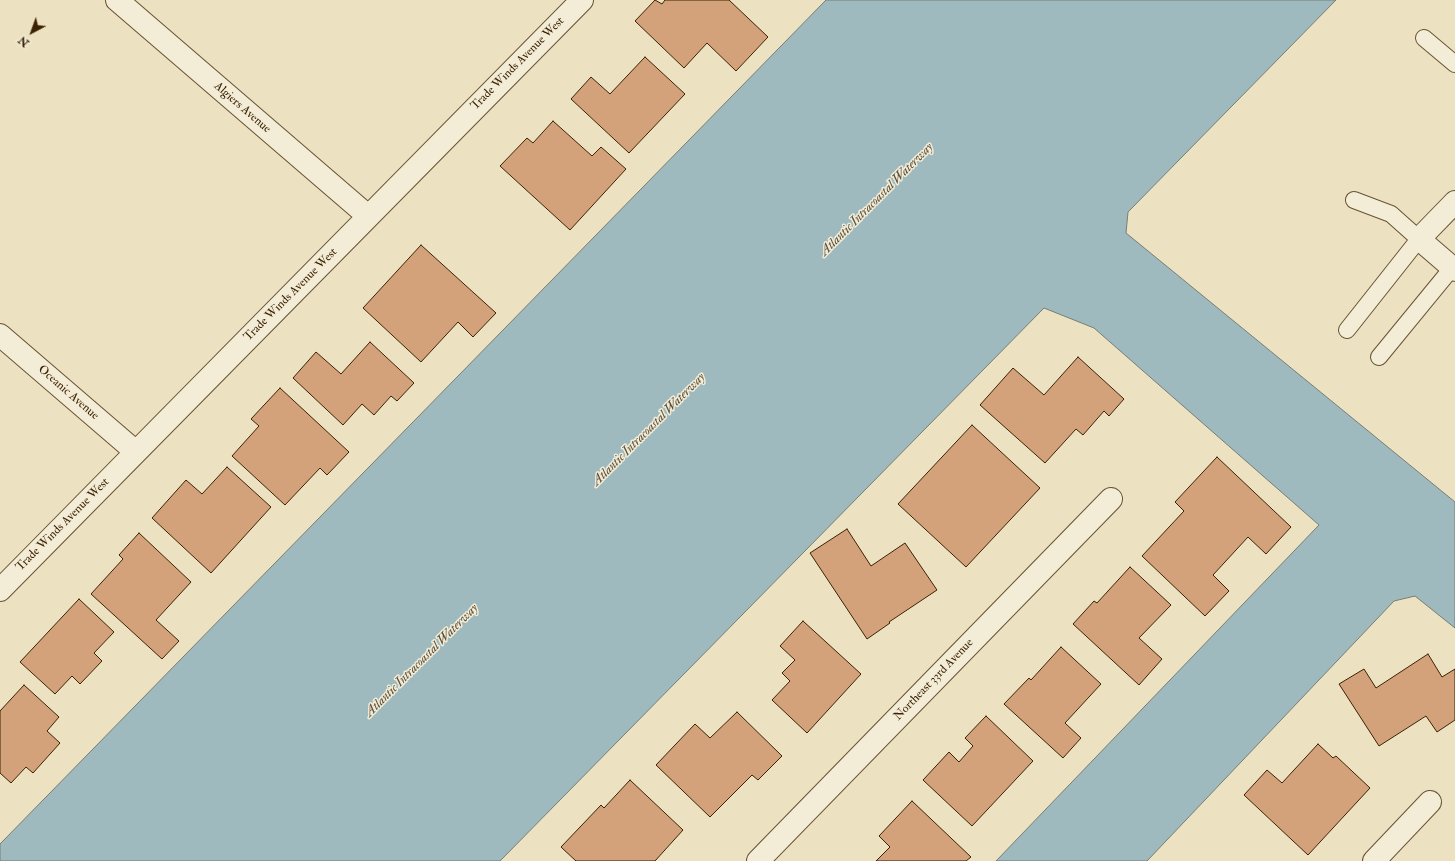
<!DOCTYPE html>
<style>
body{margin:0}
#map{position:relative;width:1455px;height:861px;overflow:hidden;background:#ece2c1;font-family:"IM FELL Double Pica",serif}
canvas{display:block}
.north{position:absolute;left:12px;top:12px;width:40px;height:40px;-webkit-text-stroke:3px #f3ecd7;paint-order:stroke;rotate:221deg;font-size:11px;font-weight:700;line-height:16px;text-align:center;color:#3c2203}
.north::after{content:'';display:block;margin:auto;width:14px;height:18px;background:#3c2203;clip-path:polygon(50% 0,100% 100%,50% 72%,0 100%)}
</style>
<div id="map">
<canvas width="1455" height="861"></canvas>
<div class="north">N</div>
</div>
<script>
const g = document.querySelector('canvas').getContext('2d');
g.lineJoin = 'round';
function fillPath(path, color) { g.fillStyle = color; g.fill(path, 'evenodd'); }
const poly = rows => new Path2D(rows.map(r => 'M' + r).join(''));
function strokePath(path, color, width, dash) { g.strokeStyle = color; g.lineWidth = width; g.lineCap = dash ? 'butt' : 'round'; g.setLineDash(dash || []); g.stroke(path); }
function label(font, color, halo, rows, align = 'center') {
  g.font = font + ' "IM FELL Double Pica",serif'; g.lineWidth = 3; g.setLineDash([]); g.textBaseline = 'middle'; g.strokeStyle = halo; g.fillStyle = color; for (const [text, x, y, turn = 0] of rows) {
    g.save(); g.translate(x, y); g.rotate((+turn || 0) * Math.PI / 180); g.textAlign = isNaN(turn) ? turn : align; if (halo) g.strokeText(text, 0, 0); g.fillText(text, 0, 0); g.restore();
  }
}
const water = poly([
 [826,0,1336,0,1128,212,1126,233,1455,502,1455,628,1415,596,1394,601,1147,861,996,861,1319,525,1094,328,1044,308,500,861,0,861,0,844,826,0]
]);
fillPath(water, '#9fbabe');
strokePath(water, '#777d73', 1);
const building = poly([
 [655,0,662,4,665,0,729,0,768,37,736,71,707,43,684,68,635,21,655,0],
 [645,57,685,94,629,153,571,99,591,77,610,94,645,57],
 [553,121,592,156,601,147,626,169,570,230,500,166,527,138,533,143,553,121],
 [421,245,496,313,473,337,458,322,421,362,363,308,421,245],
 [370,342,414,383,397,401,391,396,374,415,362,404,343,425,293,378,316,352,341,374,370,342],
 [1078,357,1124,399,1109,416,1104,411,1083,435,1076,429,1045,463,980,405,1013,368,1044,395,1078,357],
 [280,388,349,452,327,475,320,468,285,505,232,456,259,426,251,419,280,388],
 [972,425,1040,488,966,567,898,504,972,425],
 [1217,457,1291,527,1266,554,1248,537,1213,575,1229,591,1205,616,1142,556,1184,511,1175,502,1217,457],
 [227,467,271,507,211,573,152,518,186,480,202,494,227,467],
 [847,529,871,566,905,543,937,590,889,622,890,623,867,639,810,553,847,529],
 [139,533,191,582,156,620,179,641,162,659,91,594,123,559,119,555,139,533],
 [1130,567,1171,605,1139,638,1162,659,1139,685,1073,624,1094,601,1097,603,1130,567],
 [79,599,114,632,94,653,102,661,80,684,72,676,55,694,20,662,79,599],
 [803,621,861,674,807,733,772,700,790,681,782,673,795,660,780,646,803,621],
 [1061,647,1101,684,1065,723,1081,738,1063,758,1004,704,1029,678,1031,680,1061,647],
 [1428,654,1442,677,1455,669,1455,720,1437,732,1426,716,1379,746,1339,684,1364,669,1376,688,1428,654],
 [24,685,59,717,47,731,60,743,33,773,26,767,11,783,0,773,0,711,24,685],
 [737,712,782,756,758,780,752,775,710,817,656,765,695,724,710,738,737,712],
 [986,716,1033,761,972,826,923,780,949,752,959,762,973,746,965,738,986,716],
 [1318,744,1333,758,1336,756,1370,788,1308,855,1244,795,1267,770,1282,783,1318,744],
 [630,780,683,830,655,861,576,861,561,847,601,805,604,808,630,780],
 [912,801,971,857,966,861,876,861,890,847,879,836,912,801]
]);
fillPath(building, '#d3a27b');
strokePath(building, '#3c2203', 1);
const service = poly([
 [1424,38,1455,64],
 [1347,330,1419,239,1391,214,1354,200],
 [1379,357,1452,268]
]);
const minor = poly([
 [117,0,368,216],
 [1455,202,1419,239,1455,270],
 [0,335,136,452],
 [0,590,582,0],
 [758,861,1111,499],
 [1374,861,1430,802]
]);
strokePath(service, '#685232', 18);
strokePath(minor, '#685232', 24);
strokePath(service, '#f3ecd7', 16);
strokePath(minor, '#f3ecd7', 22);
label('12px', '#3c2203', '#f3ecd7', [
 ["Trade Winds Avenue West",518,64,-45],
 ["Algiers Avenue",242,108,41],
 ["Trade Winds Avenue West",291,295,-45],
 ["Oceanic Avenue",68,393,41],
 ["Trade Winds Avenue West",63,525,-45],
 ["Northeast 33rd Avenue",934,680,-46]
]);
label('italic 13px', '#5a503b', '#f3ecd7', [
 ["Atlantic Intracoastal Waterway",877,200,-45],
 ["Atlantic Intracoastal Waterway",649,430,-45],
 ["Atlantic Intracoastal Waterway",422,661,-45]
]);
</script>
